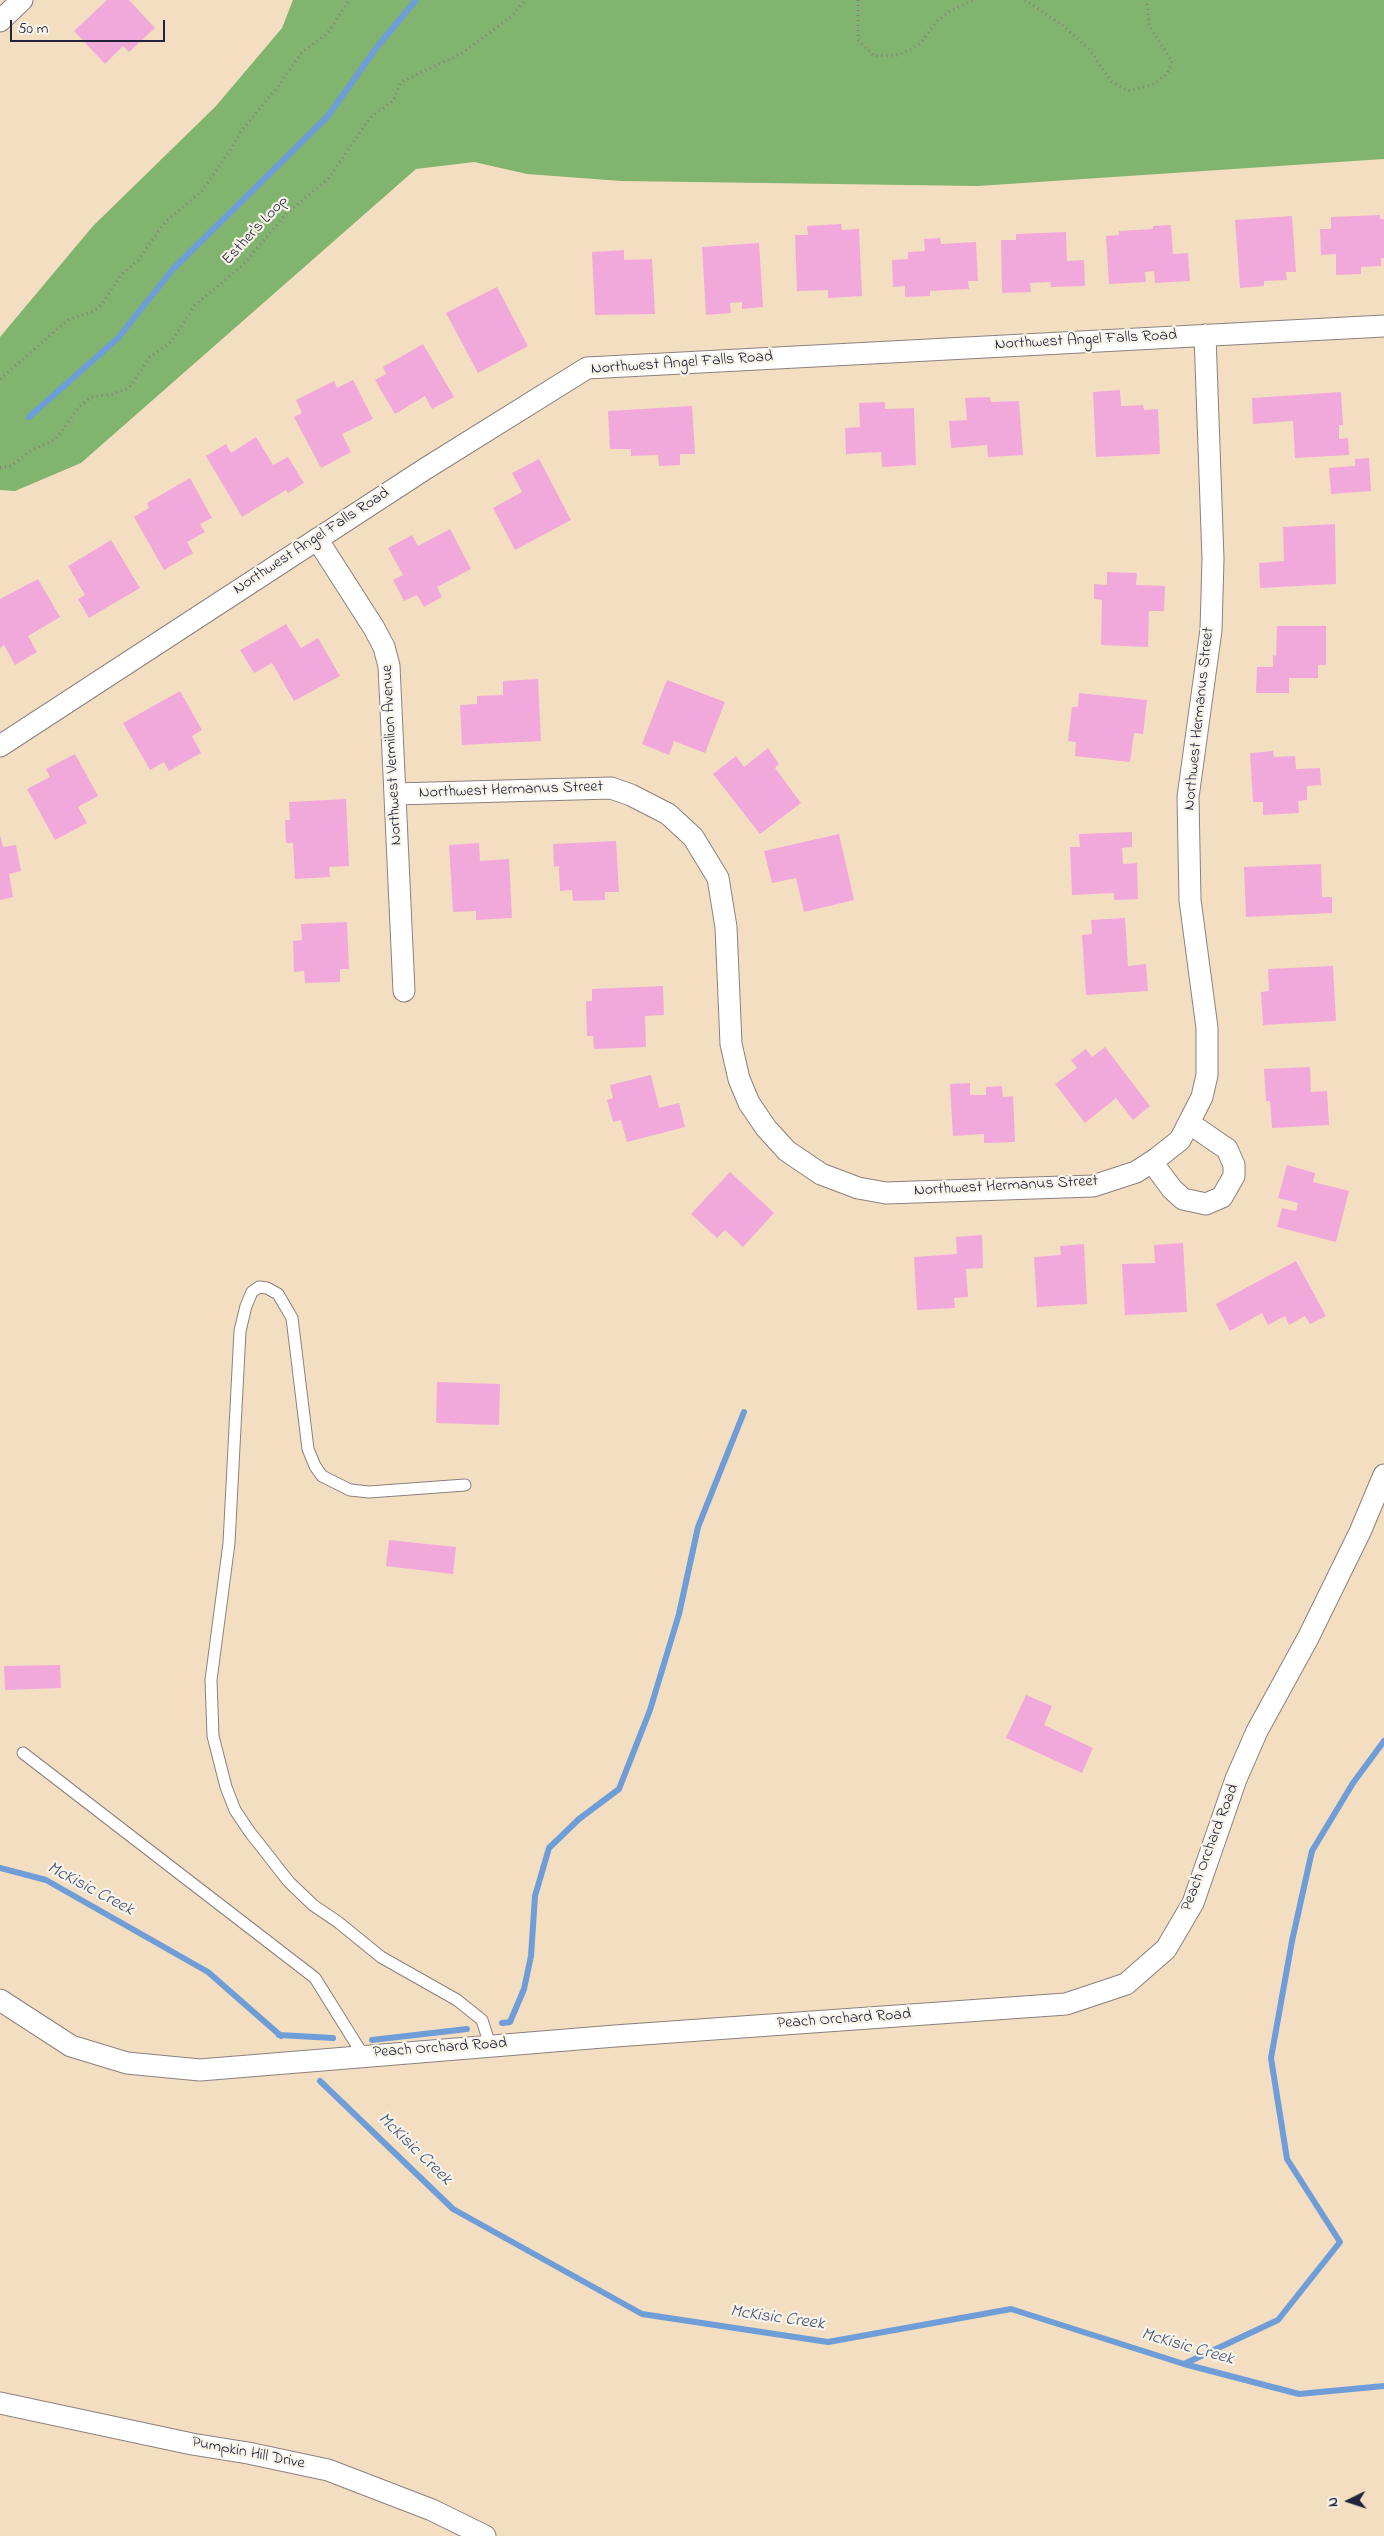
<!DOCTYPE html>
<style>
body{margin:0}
#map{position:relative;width:1384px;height:2536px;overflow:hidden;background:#f4dec2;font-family:"Indie Flower",sans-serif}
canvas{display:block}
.north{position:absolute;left:1324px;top:2476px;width:50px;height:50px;-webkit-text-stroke:4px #f7f3e8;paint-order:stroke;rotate:266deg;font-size:14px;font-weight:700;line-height:20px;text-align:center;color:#22223b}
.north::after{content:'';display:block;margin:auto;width:18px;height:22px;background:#22223b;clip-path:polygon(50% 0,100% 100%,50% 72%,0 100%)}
.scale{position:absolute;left:10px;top:20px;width:155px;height:22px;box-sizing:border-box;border:2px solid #22223b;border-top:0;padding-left:6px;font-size:15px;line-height:18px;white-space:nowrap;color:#22223b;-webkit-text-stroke:4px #f7f3e8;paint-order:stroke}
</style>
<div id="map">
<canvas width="1384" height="2536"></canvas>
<div class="north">N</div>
<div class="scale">50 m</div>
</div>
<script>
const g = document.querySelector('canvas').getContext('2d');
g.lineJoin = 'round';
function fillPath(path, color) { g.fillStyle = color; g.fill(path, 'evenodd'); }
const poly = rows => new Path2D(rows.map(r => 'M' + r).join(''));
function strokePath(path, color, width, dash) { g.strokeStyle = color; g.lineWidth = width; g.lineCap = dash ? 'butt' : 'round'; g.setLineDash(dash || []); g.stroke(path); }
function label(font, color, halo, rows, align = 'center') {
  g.font = font + ' "Indie Flower",sans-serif'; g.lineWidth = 4.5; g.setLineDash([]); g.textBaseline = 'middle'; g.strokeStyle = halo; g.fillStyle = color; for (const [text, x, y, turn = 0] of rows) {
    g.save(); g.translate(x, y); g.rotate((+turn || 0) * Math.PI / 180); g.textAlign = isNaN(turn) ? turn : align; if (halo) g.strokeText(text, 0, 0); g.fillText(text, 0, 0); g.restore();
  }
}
fillPath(poly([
 [293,0,1384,0,1384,159,978,186,621,181,527,174,474,162,416,169,81,463,15,491,0,490,0,337,93,226,216,106,282,28]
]), '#81b46e');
strokePath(poly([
 [29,417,118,338,173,269,328,116,377,47,416,0],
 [0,1868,46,1880,208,1972,281,2036],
 [502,2023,510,2022,524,1989,531,1956,535,1896,549,1848,579,1819,619,1789,650,1710,679,1614,698,1527,744,1412],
 [279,2035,333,2038],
 [372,2040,467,2029],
 [320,2081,453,2209,642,2314,828,2342,1011,2309,1184,2364,1299,2394,1384,2386],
 [1184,2364,1278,2320,1340,2242,1287,2159,1271,2058,1292,1941,1312,1851,1353,1783,1384,1741]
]), '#6e9dd7', 6);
fillPath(poly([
 [107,0,129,0,155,28,129,52,123,46,105,64,74,31],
 [1380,215,1380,219,1384,219,1384,258,1381,258,1381,266,1361,267,1361,274,1336,275,1336,254,1321,255,1320,229,1331,229,1331,217],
 [1292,216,1296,272,1286,272,1287,280,1264,281,1264,286,1240,288,1235,220],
 [841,224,842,230,859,229,862,296,828,298,828,290,797,291,795,235,808,235,807,226],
 [1171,225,1173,254,1188,253,1190,281,1155,283,1154,271,1145,272,1146,282,1109,284,1106,236,1119,235,1119,231,1153,229,1153,226],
 [1066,232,1067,261,1084,260,1085,286,1051,287,1050,282,1030,283,1031,292,1002,293,1001,240,1016,240,1016,234],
 [940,238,941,244,976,242,978,281,968,281,969,289,930,291,930,296,905,297,905,286,893,287,892,260,908,259,908,252,925,251,924,239],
 [759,243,763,307,742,309,742,302,730,303,731,313,706,315,702,247],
 [624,250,624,260,652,259,655,314,595,315,592,252],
 [497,287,528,346,478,373,446,313],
 [423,344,454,397,432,409,425,396,395,414,375,380,386,374,383,367],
 [353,380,373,419,342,434,351,452,321,468,294,417,302,413,296,400,334,381,337,388],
 [1120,390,1121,406,1143,405,1144,410,1158,409,1160,454,1096,457,1093,392],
 [1341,392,1343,425,1339,425,1339,439,1348,438,1349,455,1295,458,1293,421,1253,424,1252,398],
 [990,397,991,402,1019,401,1023,455,988,457,987,445,951,448,949,421,967,420,965,398],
 [885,402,885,409,914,408,916,465,882,467,881,452,846,454,845,428,860,427,859,403],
 [692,406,695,454,680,454,680,465,659,466,658,455,631,456,631,449,610,449,608,411],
 [256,437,273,465,288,457,304,483,288,493,286,490,242,517,206,456,226,444,231,453],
 [1369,458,1371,491,1331,494,1329,468,1355,466,1355,459],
 [539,459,571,520,515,550,493,508,522,492,512,473],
 [190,478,212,518,200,524,205,532,187,542,193,553,164,570,134,517,149,508,147,503],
 [1335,524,1336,584,1260,588,1259,563,1284,561,1283,527],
 [450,529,471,569,437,587,442,597,424,607,417,595,404,601,393,580,403,575,388,548,412,535,418,546],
 [111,540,140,588,89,618,78,599,85,595,68,566],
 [1107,572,1137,573,1136,585,1165,586,1164,611,1149,611,1148,647,1101,645,1102,600,1094,599,1094,584,1107,585],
 [38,579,60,617,28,636,37,652,15,665,4,645,0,648,0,599],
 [286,624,301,648,318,638,340,676,294,701,272,663,254,673,240,650],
 [1277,626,1326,626,1326,665,1318,665,1318,678,1289,678,1289,693,1256,693,1257,667,1273,667,1273,655,1276,656],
 [538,679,541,741,462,745,460,705,477,704,477,696,503,695,503,681],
 [667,680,725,702,705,753,674,741,669,755,642,744],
 [180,691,202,730,192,736,201,753,169,771,164,762,150,770,123,723],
 [1079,693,1147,700,1143,734,1134,733,1130,762,1075,756,1076,742,1068,741,1072,707,1078,707],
 [768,748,779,764,775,768,801,803,760,834,713,774,736,756,744,767],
 [1273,751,1274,757,1295,756,1296,769,1320,768,1321,785,1307,786,1307,800,1298,801,1299,813,1263,815,1263,802,1253,802,1250,753],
 [75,754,98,796,78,807,87,823,55,840,27,789,50,777,46,769],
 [346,799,349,866,329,867,330,877,295,879,293,843,286,843,285,820,290,820,289,802],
 [1132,832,1132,847,1122,848,1123,864,1137,863,1138,899,1114,900,1114,893,1072,895,1070,847,1080,847,1079,834],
 [839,834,854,900,804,912,796,878,772,883,764,851],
 [0,835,3,847,16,845,21,871,9,874,13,897,0,900],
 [616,841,619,892,605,892,605,900,573,901,572,890,560,891,559,866,554,867,553,844],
 [479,843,480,861,509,859,512,918,476,920,476,911,453,912,449,845],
 [1321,864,1322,897,1332,897,1332,913,1246,917,1244,867],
 [1125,918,1128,966,1146,964,1148,991,1086,995,1082,935,1092,934,1091,920],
 [347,922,349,969,340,969,340,982,305,983,304,971,294,972,293,941,302,940,301,924],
 [1333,966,1336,1021,1263,1025,1261,992,1269,991,1268,969],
 [663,986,664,1015,645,1016,646,1047,594,1049,593,1036,587,1036,586,1001,592,1001,592,989],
 [1105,1047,1150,1106,1133,1120,1116,1098,1085,1123,1055,1084,1077,1068,1071,1060,1086,1049,1092,1057],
 [1310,1067,1311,1092,1327,1091,1329,1125,1272,1128,1270,1101,1266,1101,1264,1069],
 [651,1075,659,1108,679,1103,685,1127,627,1142,621,1120,613,1122,607,1100,613,1098,610,1085],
 [970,1083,970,1095,986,1095,986,1087,1002,1086,1003,1097,1013,1096,1015,1142,984,1143,984,1134,953,1136,950,1084],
 [1287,1165,1315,1173,1313,1182,1349,1191,1336,1242,1277,1227,1282,1208,1296,1211,1298,1203,1278,1198],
 [730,1172,774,1213,743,1247,725,1230,717,1238,691,1214],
 [982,1235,983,1268,966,1269,968,1297,954,1298,955,1308,917,1310,914,1257,957,1254,956,1237],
 [1183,1243,1187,1312,1125,1315,1122,1264,1155,1263,1154,1245],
 [1084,1244,1087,1304,1037,1307,1034,1257,1061,1255,1060,1246],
 [1296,1261,1326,1316,1310,1324,1305,1316,1289,1325,1285,1316,1268,1325,1262,1313,1230,1331,1216,1304],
 [437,1382,500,1384,499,1425,436,1423],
 [389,1540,456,1547,453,1574,386,1566],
 [60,1665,61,1688,5,1690,4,1666],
 [1026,1695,1052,1706,1044,1725,1093,1748,1082,1773,1006,1738]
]), '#f1a9db');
const lane = poly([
 [465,1485,369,1492,350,1490,322,1476,315,1466,308,1449,292,1318,278,1294,267,1288,259,1287,252,1292,246,1306,240,1331,229,1543,211,1680,213,1736,226,1787,235,1810,249,1831,289,1882,313,1905,338,1922,381,1957,457,2000,482,2020,490,2045],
 [23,1753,315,1978,363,2055]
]);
const street = poly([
 [0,21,22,0],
 [317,539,374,628,384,647,389,666,404,991],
 [0,746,425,469,587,368,1384,326],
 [396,794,611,788,631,795,668,814,693,837,718,878,726,927,731,1044,739,1079,749,1103,766,1128,787,1151,821,1174,858,1188,886,1193,1093,1186,1136,1172,1156,1159,1180,1140,1202,1097,1207,1075,1207,1028,1190,900,1188,797,1211,630,1213,559,1205,335],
 [1152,1162,1172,1189,1183,1199,1206,1204,1222,1197,1234,1176,1234,1165,1227,1149,1189,1123],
 [0,2000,71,2046,127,2063,200,2070,615,2036,1066,2004,1126,1984,1166,1949,1193,1903,1236,1779,1257,1731,1308,1638,1360,1532,1384,1475],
 [0,2403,192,2444,248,2453,328,2470,432,2510,485,2536]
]);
strokePath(lane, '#8b807e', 13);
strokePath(street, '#8b807e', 23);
strokePath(poly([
 [858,0,858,40,874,56,899,55,920,44,936,22,950,11,974,0],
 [1025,0,1062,25,1089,49,1111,81,1127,91,1152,85,1168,73,1172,61,1149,26,1147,0],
 [0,379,68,320,94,311,103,303,121,275,138,260,166,221,202,191,232,147,242,130,277,88,303,51,328,33,349,0],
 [0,468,11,466,31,450,55,440,80,406,91,397,113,394,129,388,150,357,171,342,195,305,242,266,285,215,328,179,370,118,393,101,401,82,462,53,512,16,525,0]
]), '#8b807e', 3, [1, 4]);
strokePath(lane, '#fff', 11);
strokePath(street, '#fff', 21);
label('16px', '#22223b', '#f7f3e8', [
 ["Esther's Loop",256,231,-47],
 ["Northwest Angel Falls Road",1086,341,-3],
 ["Northwest Angel Falls Road",682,364,-4],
 ["Northwest Angel Falls Road",312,542,-33],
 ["Northwest Hermanus Street",1200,719,-84],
 ["Northwest Vermilion Avenue",393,755,-93],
 ["Northwest Hermanus Street",511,791,-2],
 ["Northwest Hermanus Street",1006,1187,-3],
 ["Peach Orchard Road",1211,1848,-69],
 ["Peach Orchard Road",844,2020,-4],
 ["Peach Orchard Road",440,2049,-4],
 ["Pumpkin Hill Drive",248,2454,11]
]);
label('italic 18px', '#405379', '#f7f3e8', [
 ["McKisic Creek",90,1890,28],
 ["McKisic Creek",414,2150,44],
 ["McKisic Creek",777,2319,8],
 ["McKisic Creek",1187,2348,16]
]);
</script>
